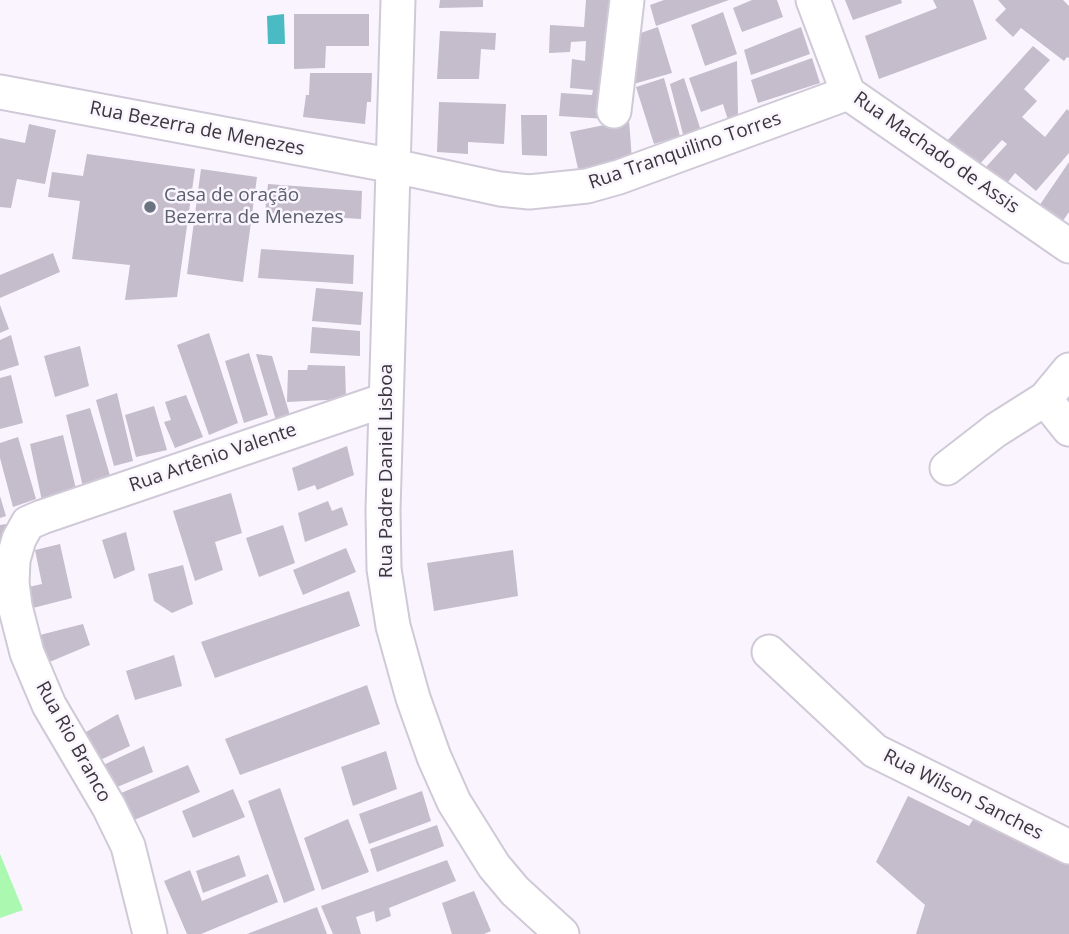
<!DOCTYPE html>
<meta charset="utf-8">
<style>
body{margin:0}
canvas{display:block;background:#f9f4fd}
</style>
<canvas width="1069" height="934"></canvas>
<script>
const g = document.querySelector('canvas').getContext('2d');
g.lineJoin = 'round';
function fillPath(path, color) { g.fillStyle = color; g.fill(path, 'evenodd'); }
const poly = rows => new Path2D(rows.map(r => 'M' + r).join(''));
function strokePath(path, color, width, dash) { g.strokeStyle = color; g.lineWidth = width; g.lineCap = dash ? 'butt' : 'round'; g.setLineDash(dash || []); g.stroke(path); }
function label(font, color, halo, rows, align = 'center') {
  g.font = font + ' "Open Sans",sans-serif'; g.lineWidth = 5; g.setLineDash([]); g.textBaseline = 'middle'; g.strokeStyle = halo; g.fillStyle = color; for (const [text, x, y, turn = 0] of rows) {
    g.save(); g.translate(x, y); g.rotate((+turn || 0) * Math.PI / 180); g.textAlign = isNaN(turn) ? turn : align; if (halo) g.strokeText(text, 0, 0); g.fillText(text, 0, 0); g.restore();
  }
}
fillPath(poly([
 [0,854,23,910,0,918]
]), '#abf8b0');
fillPath(poly([
 [284,14,285,44,268,44,267,16]
]), '#4bbbc3');
fillPath(poly([
 [440,0,483,0,483,7,439,8],
 [586,0,620,0,606,119,559,116,561,93,592,95,593,90,570,88,572,59,585,61,586,41,571,42,570,52,549,53,550,25,584,27],
 [664,0,729,0,656,26,650,5],
 [752,0,777,0,783,17,742,32,733,8],
 [845,0,901,0,902,3,853,20],
 [933,0,973,0,987,39,879,79,865,36,937,8],
 [998,0,1063,0,1069,6,1069,58,1067,57,1064,61,1021,28,1013,37,995,20,1006,9],
 [723,12,737,54,705,66,691,25],
 [294,14,369,14,369,46,326,46,325,68,294,69],
 [658,27,672,73,623,87,632,36],
 [801,27,810,54,751,75,744,50],
 [440,31,496,33,495,50,481,49,479,79,437,79],
 [1033,46,1050,60,1024,89,1037,101,1022,117,1045,137,1067,109,1069,111,1069,153,1036,191,1015,173,1007,183,986,167,1007,144,1002,140,976,168,946,142],
 [812,58,820,83,758,103,751,80],
 [737,61,738,116,728,120,723,104,701,112,689,78],
 [310,73,372,73,371,102,367,102,365,124,303,117,306,95,309,95],
 [664,78,680,136,654,144,636,87],
 [684,78,701,131,684,138,670,84],
 [439,102,506,104,504,144,468,142,468,154,437,152],
 [521,115,547,115,547,156,522,155],
 [629,120,632,160,578,169,570,132],
 [29,124,56,130,45,184,17,179,11,208,0,207,0,138,25,143],
 [87,154,195,169,177,297,125,300,130,265,72,259,80,201,48,197,52,172,83,176],
 [1069,162,1069,212,1060,225,1037,209],
 [201,169,257,177,243,282,187,274],
 [268,184,362,191,361,219,265,213],
 [261,249,354,255,353,284,258,278],
 [53,253,60,272,0,298,0,275],
 [316,288,363,292,361,325,312,321],
 [0,305,9,329,0,333],
 [312,327,360,331,360,356,310,353],
 [209,333,238,423,209,435,177,345],
 [11,335,19,365,0,371,0,340],
 [80,346,89,386,55,397,44,356],
 [249,353,268,415,244,423,225,361],
 [256,354,272,356,292,422,278,427],
 [308,365,345,366,346,399,287,402,288,370,307,370],
 [11,375,23,423,0,429,0,378],
 [117,393,133,461,114,466,96,400],
 [186,395,203,437,175,448,164,422,171,420,165,402],
 [154,406,167,450,136,457,125,415],
 [90,408,111,479,83,487,66,415],
 [63,435,77,493,42,501,30,444],
 [18,437,36,499,13,507,0,458,0,443],
 [347,446,354,475,317,490,315,485,298,491,292,468],
 [231,493,242,533,215,542,223,570,195,581,173,511],
 [0,496,6,516,0,518],
 [328,501,332,511,342,507,348,525,305,542,298,513],
 [6,524,10,553,0,555,0,525],
 [283,525,295,563,259,577,246,538],
 [126,532,135,570,114,579,102,540],
 [60,544,72,598,29,609,24,588,42,584,35,550],
 [346,548,356,572,303,595,293,570],
 [513,550,518,596,434,611,427,563],
 [183,565,193,604,172,613,154,601,148,574],
 [349,591,360,626,215,678,201,642],
 [83,624,90,645,40,666,32,637],
 [174,655,182,686,135,700,126,671],
 [367,685,380,724,240,775,225,739],
 [118,714,130,746,94,763,77,737],
 [144,746,153,772,110,790,99,767],
 [386,751,397,789,353,806,341,767],
 [188,765,200,792,125,824,114,796],
 [280,788,315,890,284,903,248,801],
 [233,789,245,817,193,838,182,811],
 [422,791,431,821,369,844,359,814],
 [908,796,969,826,976,815,1069,858,1069,934,916,934,925,905,876,862],
 [348,819,369,872,322,890,304,838],
 [437,825,444,846,377,872,370,849],
 [239,855,246,876,203,893,196,871],
 [447,860,456,881,389,908,391,916,376,922,374,911,356,917,361,934,333,934,321,906],
 [190,870,202,901,268,874,278,902,201,934,187,934,164,881],
 [474,891,491,931,484,934,452,934,442,903],
 [317,907,327,934,247,934]
]), '#c5bdcb');
const minor = poly([
 [398,0,383,510,384,569,393,626,413,698,434,757,454,802,494,866,515,891,562,934],
 [813,0,848,93,1069,246],
 [0,92,394,166,500,189,529,192,587,186,619,177,848,93],
 [614,111,627,0],
 [1045,399,1069,429],
 [947,468,996,430,1045,399,1069,370],
 [769,652,875,751,1069,847],
 [150,934,128,846,109,807,49,705,27,653,15,606,12,583,13,560,19,539,28,523,42,517,385,400]
]);
strokePath(minor, '#d0c9d7', 37);
strokePath(minor, '#fff', 33);
for (const [x, y, r, color] of [
 [150,207,7,"#6b7280"]
]) { const dot = new Path2D(); dot.arc(x, y, r, 0, 2 * Math.PI); g.fillStyle = color; g.fill(dot); strokePath(dot, '#f9f4fd', 2.5); }
label('19px', '#39363c', '#f9f4fd', [
 ["Rua Bezerra de Menezes",197,129,11],
 ["Rua Tranquilino Torres",685,151,-19],
 ["Rua Machado de Assis",936,153,35],
 ["Rua Artênio Valente",213,458,-19],
 ["Rua Padre Daniel Lisboa",387,471,-90],
 ["Rua Rio Branco",73,742,61],
 ["Rua Wilson Sanches",963,795,27]
]);
label('19px', '#5b616d', '#f9f4fd', [
 ["Casa de oração",164,196],
 ["Bezerra de Menezes",164,218]
], 'left');
</script>
